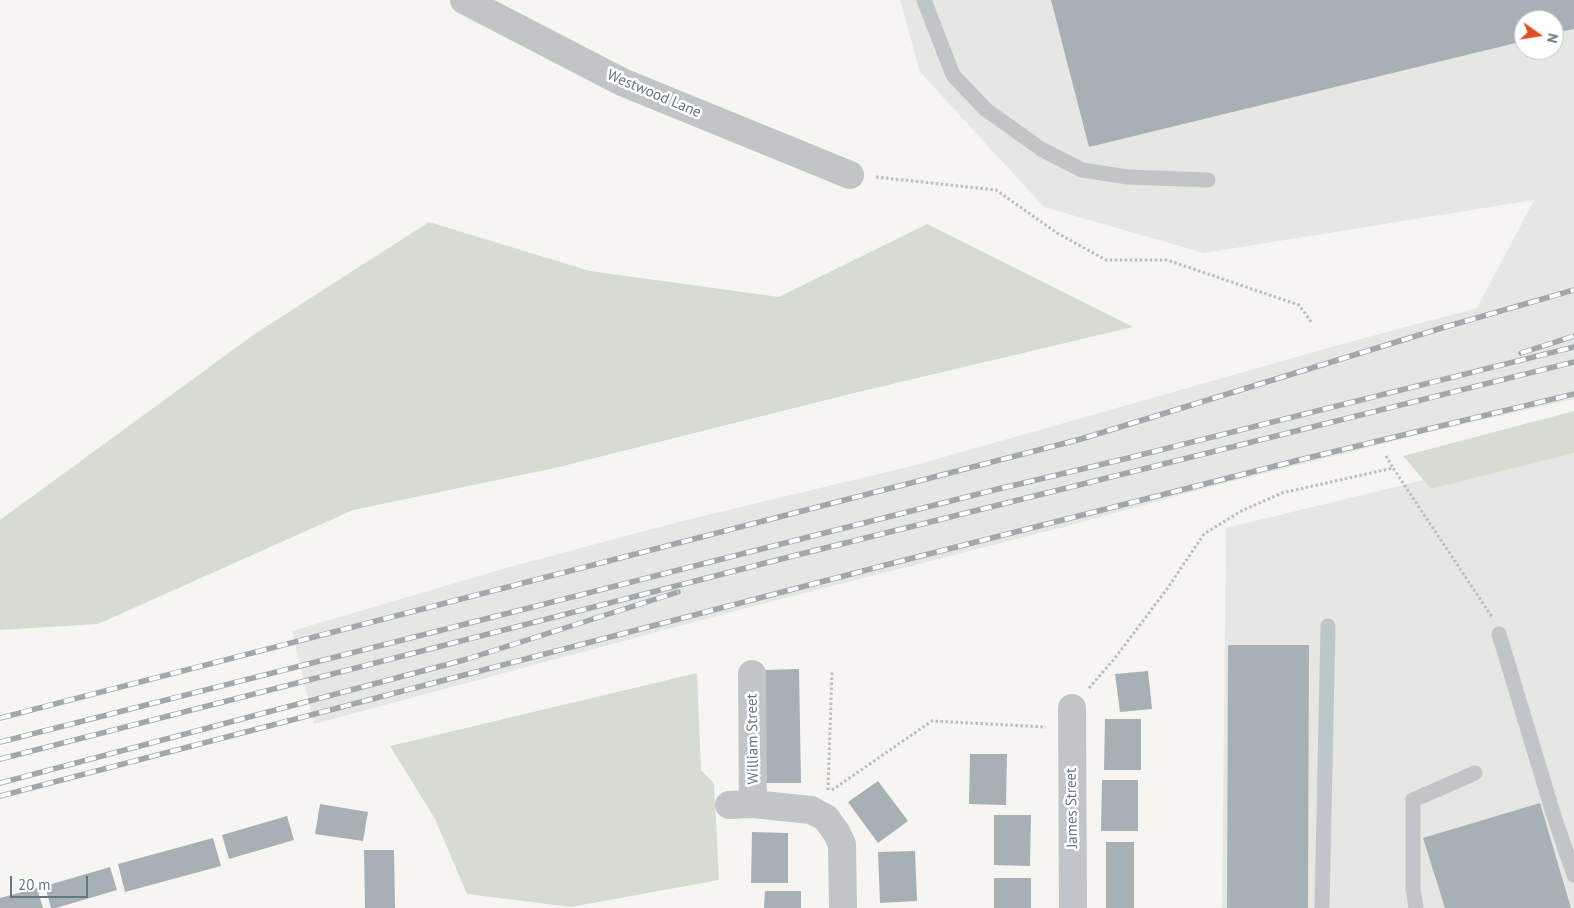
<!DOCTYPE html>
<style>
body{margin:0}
#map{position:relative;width:1574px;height:908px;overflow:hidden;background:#f6f5f2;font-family:"PT Sans",sans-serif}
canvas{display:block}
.north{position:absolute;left:1514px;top:10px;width:50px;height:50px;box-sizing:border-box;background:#fff;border:1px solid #c1c8cd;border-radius:50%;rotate:103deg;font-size:14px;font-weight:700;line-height:20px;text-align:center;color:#647683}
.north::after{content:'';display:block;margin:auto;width:18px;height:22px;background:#e24c25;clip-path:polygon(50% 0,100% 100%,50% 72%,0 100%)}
.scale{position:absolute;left:10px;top:876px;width:78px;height:22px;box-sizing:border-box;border:2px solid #647683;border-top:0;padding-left:6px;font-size:15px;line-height:18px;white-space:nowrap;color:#647683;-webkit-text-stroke:4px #fff;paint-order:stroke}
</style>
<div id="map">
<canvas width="1574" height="908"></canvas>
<div class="north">N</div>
<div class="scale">20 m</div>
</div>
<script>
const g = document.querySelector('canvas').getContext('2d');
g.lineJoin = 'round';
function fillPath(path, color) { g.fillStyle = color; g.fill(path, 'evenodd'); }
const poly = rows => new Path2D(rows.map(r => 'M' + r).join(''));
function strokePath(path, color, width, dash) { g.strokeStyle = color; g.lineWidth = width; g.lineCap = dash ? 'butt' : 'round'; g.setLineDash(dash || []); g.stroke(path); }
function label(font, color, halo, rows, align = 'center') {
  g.font = font + ' "PT Sans",sans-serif'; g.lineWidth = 5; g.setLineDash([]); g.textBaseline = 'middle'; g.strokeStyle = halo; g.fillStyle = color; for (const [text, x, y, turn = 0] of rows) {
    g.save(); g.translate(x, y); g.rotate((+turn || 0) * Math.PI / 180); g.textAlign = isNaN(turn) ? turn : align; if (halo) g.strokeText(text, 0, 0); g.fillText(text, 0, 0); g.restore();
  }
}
fillPath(poly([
 [900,0,1574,0,1574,399,1434,431,1210,487,1075,524,758,605,314,724,292,631,506,568,682,521,916,465,1342,344,1477,308,1534,200,1204,253,1044,207,920,72],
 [1524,20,1554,20,1554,50,1524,50],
 [1574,453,1574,908,1222,908,1226,528,1448,474]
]), '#e6e7e5');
fillPath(poly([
 [429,222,590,271,779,297,927,224,1133,327,850,394,555,468,353,510,98,624,0,630,0,520,256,333],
 [1574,411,1574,453,1431,489,1403,456],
 [697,673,701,770,714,783,719,880,571,907,467,894,435,819,390,746]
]), '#d7dcd3');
fillPath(poly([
 [1051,0,1574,0,1574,29,1554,33,1554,20,1524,20,1524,41,1089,147],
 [1228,645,1309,645,1308,908,1227,908],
 [799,669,801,783,766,783,765,670],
 [1148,671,1152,709,1120,712,1115,674],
 [1105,719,1141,719,1141,770,1104,770],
 [970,754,1007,754,1006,805,969,804],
 [1102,780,1138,780,1138,831,1101,831],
 [878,781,908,821,878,843,848,802],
 [1540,803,1571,908,1445,908,1423,838],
 [320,804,368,812,363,841,315,834],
 [994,815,1031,815,1030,866,994,865],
 [287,816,294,840,229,859,222,835],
 [752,832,788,833,788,883,751,883],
 [213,838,221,866,125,892,118,864],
 [1106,842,1134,842,1134,908,1106,908],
 [364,850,394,850,395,908,365,908],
 [915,851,917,901,880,903,878,852],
 [110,867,117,890,56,908,51,908,45,886],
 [994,878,1031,878,1031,908,994,908],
 [37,888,43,908,0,908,0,898],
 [765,891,801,891,801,908,764,908]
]), '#a7b0b5');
strokePath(poly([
 [876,177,996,190,1057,233,1106,260,1167,260,1299,305,1312,323],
 [1386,456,1393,468],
 [1089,688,1115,658,1167,589,1204,534,1243,510,1282,493,1393,468,1492,617],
 [828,790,832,671],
 [832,790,932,721,1046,727]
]), '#bbbdbf', 3, [2.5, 2.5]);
strokePath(poly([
 [924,0,953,75,985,109,1041,149,1082,170,1128,177,1208,180],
 [1499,634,1553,813,1574,875],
 [1322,908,1328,626],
 [1416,908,1413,889,1413,800,1475,773]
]), '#c1c5c8', 15);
strokePath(poly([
 [464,0,622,82,850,175],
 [752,674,753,804],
 [1072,708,1073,908],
 [729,805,753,804,811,810,826,818,836,832,842,844,843,908]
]), '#c1c5c8', 28);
const rail = poly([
 [1521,353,1574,336],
 [0,718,1081,439,1445,327,1574,290],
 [0,742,994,490,1120,460,1574,347],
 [0,759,789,557,1574,362],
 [0,783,464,660,678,592],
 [0,796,905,560,1299,460,1574,394]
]);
strokePath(rail, '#a1a8ad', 5.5);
strokePath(rail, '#fff', 4, [11]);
label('15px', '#647683', '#fff', [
 ["Westwood Lane",654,94,23],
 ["William Street",753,739,-91],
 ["James Street",1072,808,-91]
]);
</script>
